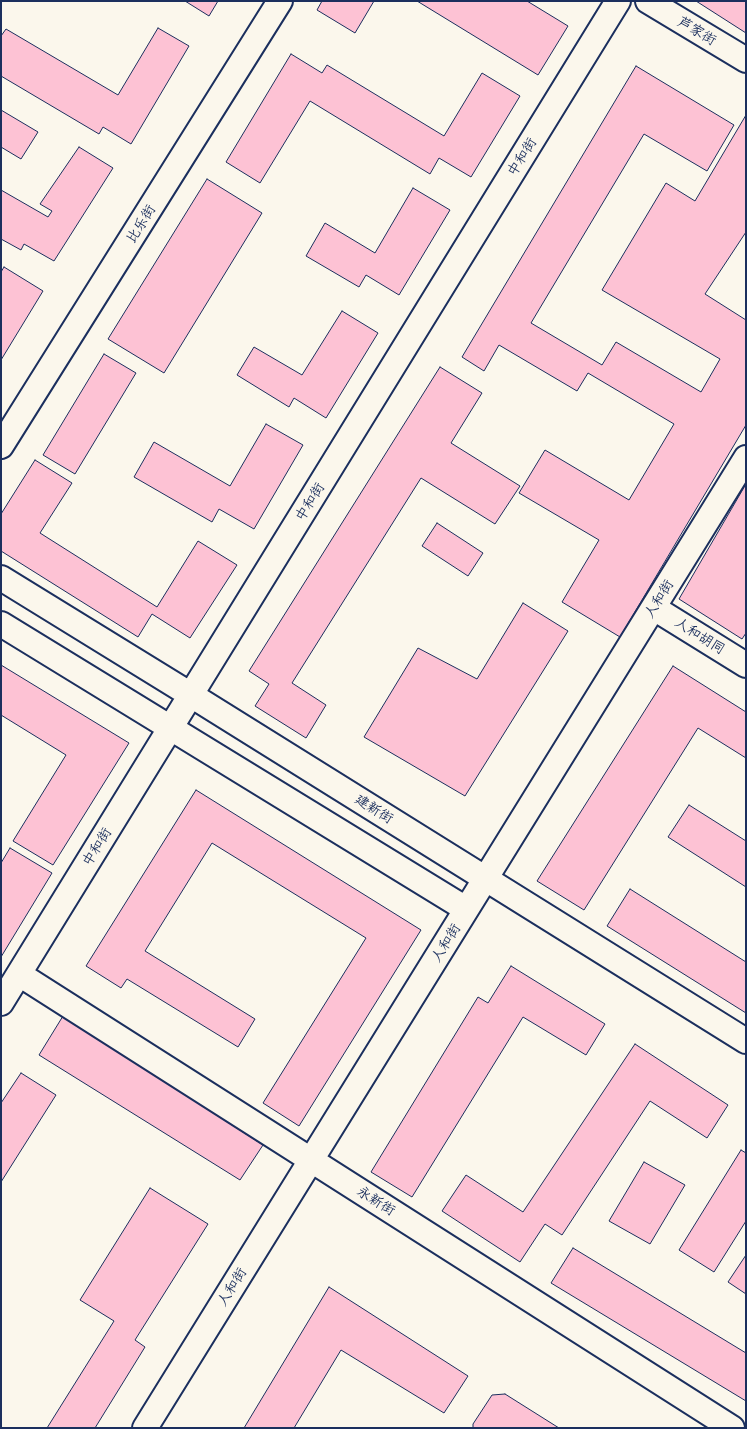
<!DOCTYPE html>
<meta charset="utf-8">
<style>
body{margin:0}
#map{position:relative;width:747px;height:1429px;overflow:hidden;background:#fbf7ec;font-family:Mali,sans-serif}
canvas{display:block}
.frame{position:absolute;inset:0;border:2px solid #1b2f5e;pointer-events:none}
</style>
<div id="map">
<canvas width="747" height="1429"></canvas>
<div class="frame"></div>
</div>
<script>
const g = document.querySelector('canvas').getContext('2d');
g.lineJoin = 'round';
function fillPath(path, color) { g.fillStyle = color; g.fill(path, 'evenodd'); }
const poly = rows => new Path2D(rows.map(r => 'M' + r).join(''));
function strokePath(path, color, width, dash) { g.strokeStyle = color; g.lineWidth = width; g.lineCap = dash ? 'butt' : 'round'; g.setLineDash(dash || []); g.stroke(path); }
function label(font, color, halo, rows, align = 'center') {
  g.font = font + ' Mali,"LXGW WenKai TC",sans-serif'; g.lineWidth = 4.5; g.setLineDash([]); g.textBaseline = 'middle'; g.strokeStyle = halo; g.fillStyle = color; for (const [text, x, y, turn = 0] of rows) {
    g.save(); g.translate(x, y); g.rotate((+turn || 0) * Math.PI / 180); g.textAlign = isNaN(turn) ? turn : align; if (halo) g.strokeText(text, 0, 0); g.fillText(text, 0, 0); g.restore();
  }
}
const building = poly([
 [185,1,218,1,209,16,185,1],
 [322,1,374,1,355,33,317,10,322,1],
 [417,1,527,1,568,26,538,75,417,1],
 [696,1,746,1,746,33,696,1],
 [158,28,189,46,131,144,103,127,99,134,1,76,1,36,6,29,118,95,158,28],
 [291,54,322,73,327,65,444,136,482,73,520,96,471,177,439,158,430,174,310,101,260,183,226,162,291,54],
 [636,66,734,125,707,171,644,134,531,323,602,365,616,342,701,392,720,359,602,290,666,183,695,201,746,115,746,232,705,294,746,320,746,425,620,637,562,602,599,540,519,493,545,450,629,500,674,424,588,373,577,391,499,345,484,371,462,357,636,66],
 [1,110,38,132,21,159,1,147,1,110],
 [79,147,113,168,54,261,24,244,21,250,1,239,1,190,48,217,52,211,40,204,79,147],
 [207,179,262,213,164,373,108,339,207,179],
 [413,188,450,210,399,295,366,275,359,287,306,256,325,223,375,253,413,188],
 [4,267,43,291,1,360,1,272,4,267],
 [342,311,378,333,326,418,294,398,289,407,237,375,254,347,302,375,342,311],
 [104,354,136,373,75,474,43,455,104,354],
 [440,367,482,393,451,443,520,486,495,524,421,478,292,683,326,705,306,738,255,706,269,684,249,671,440,367],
 [266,424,303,445,254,529,219,509,212,522,134,477,154,442,230,486,266,424],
 [35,460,72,483,40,533,157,607,198,541,237,565,190,638,152,614,138,637,1,551,1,514,35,460],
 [746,484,746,633,742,639,679,599,746,484],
 [437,523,483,553,468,576,422,546,437,523],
 [523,603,568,631,465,796,364,737,418,648,477,679,523,603],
 [1,665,129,743,53,865,13,841,66,755,1,715,1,665],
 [673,666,746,712,746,758,698,728,584,910,537,881,673,666],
 [196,790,421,930,299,1126,263,1103,366,938,212,843,145,951,255,1019,238,1047,127,979,121,988,86,966,196,790],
 [689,805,746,841,746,887,668,837,689,805],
 [10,848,52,873,1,957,1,863,10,848],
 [630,889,746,962,746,1013,607,926,630,889],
 [511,966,605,1024,586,1055,523,1017,412,1197,371,1172,478,997,488,1003,511,966],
 [63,1016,263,1145,240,1180,39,1055,63,1016],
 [635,1044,728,1105,707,1138,650,1101,562,1235,545,1224,520,1262,442,1211,466,1175,523,1212,635,1044],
 [21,1073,56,1095,1,1182,1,1103,21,1073],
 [741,1150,746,1153,746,1221,714,1272,679,1250,741,1150],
 [644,1162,685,1185,650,1244,609,1221,644,1162],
 [150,1188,208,1224,135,1340,145,1347,95,1428,47,1428,114,1321,80,1300,150,1188],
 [573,1248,746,1353,746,1401,551,1283,573,1248],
 [746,1255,746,1294,728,1282,746,1255],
 [329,1287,468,1376,444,1413,341,1350,294,1428,244,1428,329,1287],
 [505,1394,559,1428,473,1428,473,1424,492,1395,505,1394]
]);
fillPath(building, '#fdc2d4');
strokePath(building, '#1b2f5e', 1);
const tertiary = poly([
 [648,1,746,60],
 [1,446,280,1],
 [1,578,191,695,746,1041],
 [654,608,746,665],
 [1,624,466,909],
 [19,974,732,1428],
 [1,1003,618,1],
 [145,1428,746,458]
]);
strokePath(tertiary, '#1b2f5e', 28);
strokePath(tertiary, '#fbf7ec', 24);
label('14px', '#1b2f5e', '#fbf7ec', [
 ["芦家街",697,31,31],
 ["中和街",522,157,-58],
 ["比乐街",141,224,-58],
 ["中和街",310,502,-58],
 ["人和街",659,599,-58],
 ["人和胡同",700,636,32],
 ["建新街",374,809,32],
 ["中和街",97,847,-58],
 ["人和街",446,943,-58],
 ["永新街",376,1201,32],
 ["人和街",232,1287,-58]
]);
</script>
